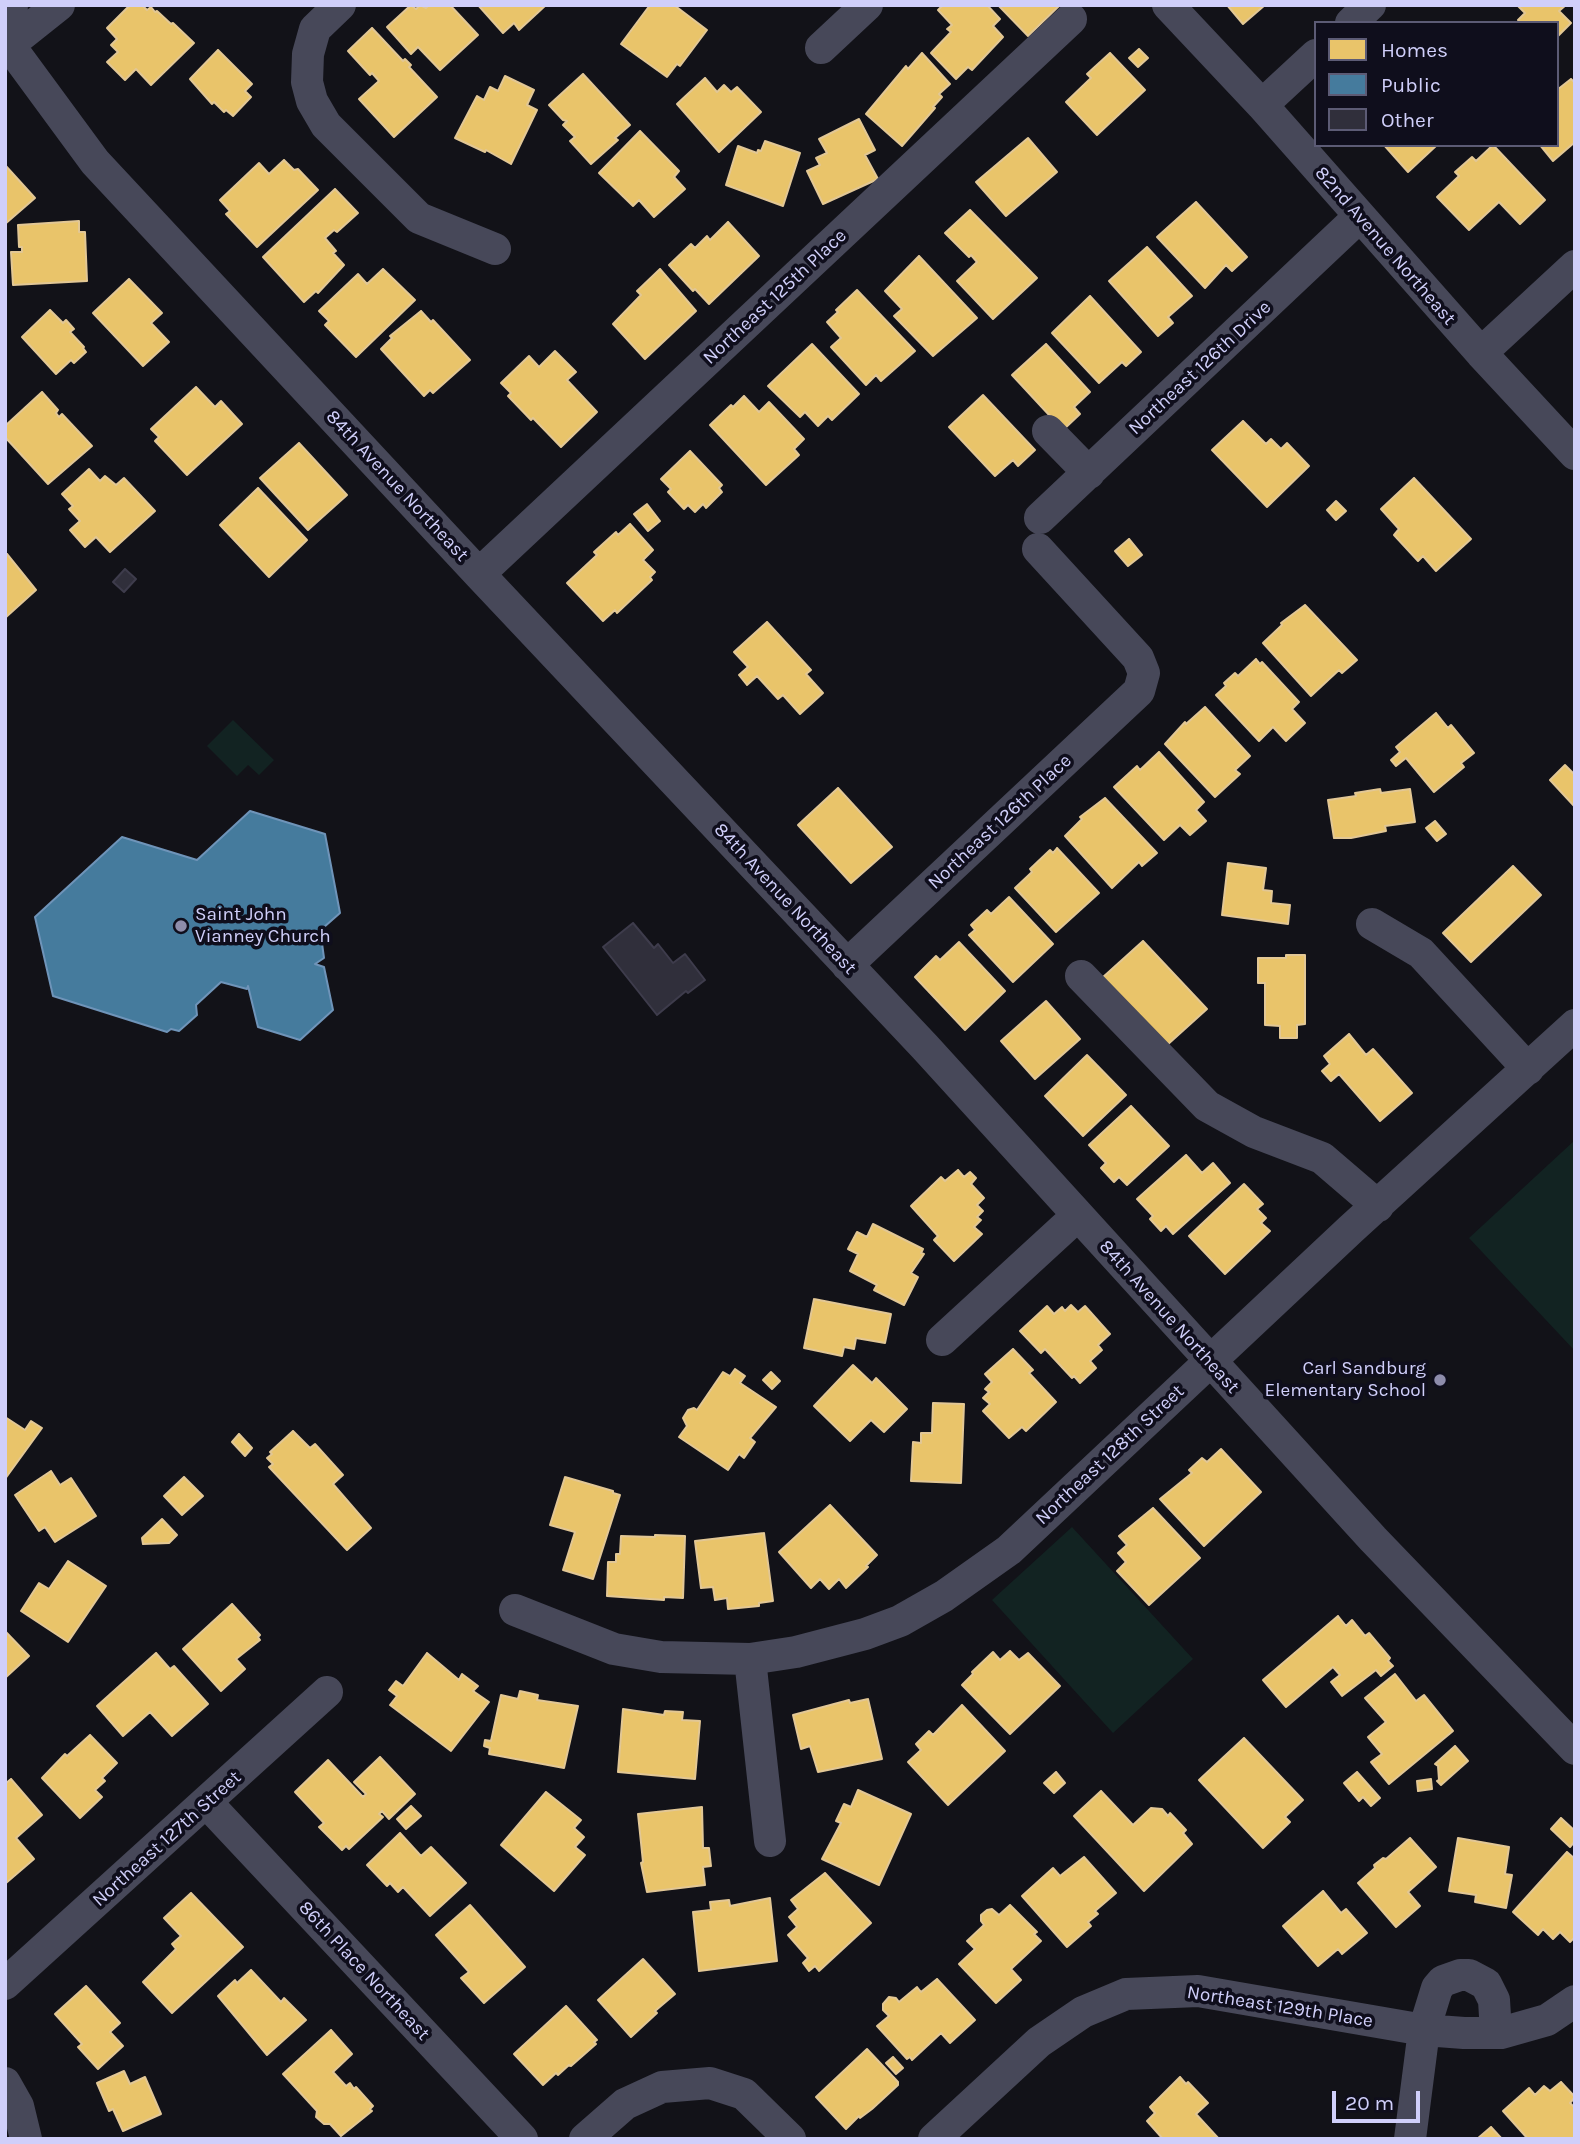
<!DOCTYPE html>
<style>
body{margin:0}
#map{position:relative;width:1580px;height:2144px;overflow:hidden;background:#121218;font-family:Karla,sans-serif}
canvas{display:block}
.frame{position:absolute;inset:0;border:7px solid #d0cffa;pointer-events:none}
.legend{position:absolute;left:1314px;top:21px;width:245px;height:126px;box-sizing:border-box;background:#0f0e1c;border:2px solid #5c5b75;margin:0;padding:9px 12px;list-style:none;font-size:21px;color:#d0cffa}
.legend li{display:flex;align-items:center;gap:14px;height:35px}
.legend b{width:35px;border:2px solid #5c5b75}
.scale{position:absolute;left:1332px;top:2091px;width:88px;height:32px;box-sizing:border-box;border:4px solid #d0cffa;border-top:0;padding-left:9px;font-size:21px;line-height:24px;white-space:nowrap;color:#d0cffa;-webkit-text-stroke:5px #0f0e1c;paint-order:stroke}
</style>
<div id="map">
<canvas width="1580" height="2144"></canvas>
<div class="frame"></div>
<ul class="legend">
<li><b style="height:19px;background:#e9c46a"></b>Homes</li>
<li><b style="height:19px;background:#457b9d"></b>Public</li>
<li><b style="height:19px;background:#302f3b"></b>Other</li>
</ul>
<div class="scale">20 m</div>
</div>
<script>
const g = document.querySelector('canvas').getContext('2d');
g.lineJoin = 'round';
function fillPath(path, color) { g.fillStyle = color; g.fill(path, 'evenodd'); }
const poly = rows => new Path2D(rows.map(r => 'M' + r).join(''));
function strokePath(path, color, width, dash) { g.strokeStyle = color; g.lineWidth = width; g.lineCap = dash ? 'butt' : 'round'; g.setLineDash(dash || []); g.stroke(path); }
function label(font, color, halo, rows, align = 'center') {
  g.font = font + ' Karla,sans-serif'; g.lineWidth = 7; g.setLineDash([]); g.textBaseline = 'middle'; g.strokeStyle = halo; g.fillStyle = color; for (const [text, x, y, turn = 0] of rows) {
    g.save(); g.translate(x, y); g.rotate((+turn || 0) * Math.PI / 180); g.textAlign = isNaN(turn) ? turn : align; if (halo) g.strokeText(text, 0, 0); g.fillText(text, 0, 0); g.restore();
  }
}
fillPath(poly([
 [233,720,274,760,259,775,248,765,237,776,207,746],
 [1575,1140,1575,1351,1469,1238],
 [1072,1527,1193,1659,1113,1733,992,1600]
]), '#122322');
const homes = poly([
 [130,5,142,5,147,10,151,7,155,12,157,11,171,24,173,23,194,43,151,85,136,69,125,80,107,62,118,52,111,45,117,39,107,28,130,5],
 [411,5,416,9,420,5,426,8,429,5,450,5,478,35,440,70,418,47,411,54,387,27,411,5],
 [478,5,546,5,519,30,514,23,503,33,478,5],
 [650,5,674,5,707,30,680,66,677,64,667,77,621,44,650,5],
 [943,5,987,5,1000,19,993,26,1003,37,972,70,968,67,956,79,931,53,951,32,947,29,952,25,938,10,943,5],
 [998,5,1057,5,1059,6,1028,36,998,5],
 [1227,5,1265,5,1243,24,1227,5],
 [1517,5,1566,5,1559,11,1571,23,1557,37,1557,23,1521,23,1518,20,1525,13,1517,5],
 [372,28,403,61,405,59,411,65,409,67,437,97,394,137,359,99,379,81,372,73,370,75,348,51,372,28],
 [1139,49,1148,58,1138,67,1129,58,1139,49],
 [218,50,252,84,245,91,251,97,233,116,226,110,224,112,214,102,212,104,190,79,218,50],
 [922,53,950,84,939,94,942,97,933,107,935,108,902,146,866,114,906,66,908,69,922,53],
 [1110,53,1145,90,1097,135,1066,102,1091,78,1087,74,1110,53],
 [583,74,630,125,615,138,618,140,591,164,570,141,575,137,563,125,567,121,563,120,549,105,583,74],
 [505,76,534,90,527,105,537,110,511,164,486,150,485,152,455,138,477,96,484,100,490,87,498,91,505,76],
 [705,78,717,92,724,85,731,92,737,87,761,112,719,152,677,104,705,78],
 [1571,79,1575,83,1575,142,1553,161,1540,145,1557,145,1557,90,1571,79],
 [859,119,875,150,865,155,878,179,823,204,807,171,820,165,816,158,827,153,819,139,859,119],
 [640,131,679,171,674,177,685,189,654,217,639,200,633,206,599,173,640,131],
 [1028,138,1057,172,1006,216,976,182,1028,138],
 [765,141,800,153,783,206,726,185,738,146,757,153,758,150,761,151,765,141],
 [1384,145,1437,145,1408,172,1384,145],
 [1493,145,1545,200,1520,224,1499,202,1469,230,1437,197,1459,176,1455,172,1472,157,1476,161,1493,145],
 [284,160,294,170,298,169,318,190,257,247,226,214,230,211,220,200,259,163,269,174,284,160],
 [5,165,35,198,5,224,5,165],
 [335,189,358,213,337,232,334,230,325,238,336,251,333,253,344,265,318,293,316,291,304,302,263,257,335,189],
 [1196,202,1247,257,1232,271,1226,265,1205,288,1157,237,1196,202],
 [970,210,1037,278,993,319,957,281,977,262,971,255,969,257,945,233,970,210],
 [79,221,79,232,85,232,87,281,13,285,11,252,22,252,22,247,19,247,18,225,79,221],
 [728,222,759,256,709,304,695,289,693,291,669,265,691,244,695,248,707,236,710,240,728,222],
 [1147,247,1192,296,1168,317,1173,323,1158,336,1109,281,1147,247],
 [919,256,977,318,933,356,894,316,902,309,885,291,919,256],
 [383,269,415,300,356,357,325,325,329,321,319,311,358,274,367,284,383,269],
 [660,269,696,311,645,359,613,324,641,295,637,291,660,269],
 [129,279,162,313,151,323,169,342,143,366,93,313,129,279],
 [857,290,915,351,881,381,876,375,866,385,831,347,841,338,827,322,838,312,836,310,857,290],
 [1090,296,1141,352,1126,366,1122,362,1099,383,1052,333,1090,296],
 [50,310,63,323,66,320,74,329,70,332,84,347,83,348,86,352,74,363,71,360,56,374,22,337,50,310],
 [421,311,431,322,433,320,470,360,433,393,430,390,424,396,381,349,392,338,390,336,421,311],
 [812,344,859,394,832,420,828,416,818,426,805,412,800,417,768,386,812,344],
 [1046,344,1090,392,1074,407,1080,414,1063,430,1012,375,1046,344],
 [555,351,576,372,567,380,597,412,561,447,533,418,531,420,508,396,511,393,501,383,529,356,539,367,555,351],
 [196,387,215,407,221,401,242,424,187,475,155,441,159,437,151,429,196,387],
 [42,392,58,410,56,413,59,417,62,414,92,446,48,484,5,437,5,426,42,392],
 [983,395,1035,450,1018,466,1013,460,995,476,949,427,983,395],
 [744,396,759,412,769,402,804,439,794,449,799,455,766,485,710,425,731,405,733,407,744,396],
 [1243,421,1266,444,1271,439,1281,449,1287,443,1309,466,1267,507,1212,450,1243,421],
 [299,443,347,495,308,530,260,478,299,443],
 [690,451,722,485,719,488,722,492,706,508,703,504,695,512,688,505,684,509,668,492,671,489,661,479,690,451],
 [89,469,100,481,105,476,116,485,124,478,155,511,110,552,96,537,85,547,70,530,80,521,69,509,73,506,62,494,89,469],
 [1414,478,1471,539,1436,571,1423,556,1418,561,1394,535,1399,529,1381,509,1414,478],
 [258,488,307,540,269,577,220,525,258,488],
 [1336,501,1346,511,1336,520,1327,510,1336,501],
 [647,504,660,521,648,531,634,514,647,504],
 [630,524,653,550,643,560,655,572,650,577,652,580,617,613,615,610,603,621,567,583,597,555,594,552,616,532,618,535,630,524],
 [1129,539,1142,555,1128,566,1115,551,1129,539],
 [7,554,36,590,5,618,5,556,7,554],
 [1305,605,1357,660,1342,673,1339,670,1311,696,1263,643,1282,625,1281,623,1305,605],
 [767,622,811,670,806,674,823,693,800,714,783,695,778,699,757,676,747,685,739,675,748,667,734,652,767,622],
 [1256,659,1260,664,1262,662,1299,702,1292,709,1305,723,1286,741,1273,727,1259,741,1216,695,1226,686,1224,683,1235,673,1238,676,1256,659],
 [1205,707,1250,756,1235,770,1240,774,1215,797,1165,744,1185,722,1186,724,1205,707],
 [1436,713,1448,728,1451,725,1474,753,1461,763,1464,767,1434,792,1406,758,1396,766,1391,760,1400,752,1396,747,1436,713],
 [1159,752,1204,802,1196,810,1206,821,1190,835,1180,825,1164,840,1114,787,1137,766,1140,770,1159,752],
 [1565,765,1575,775,1575,807,1550,780,1565,765],
 [838,788,892,847,851,883,798,825,838,788],
 [1380,789,1381,793,1410,789,1415,822,1385,826,1386,831,1351,838,1334,838,1328,800,1356,796,1355,793,1380,789],
 [1105,798,1157,853,1142,866,1139,862,1112,888,1065,836,1082,819,1080,817,1105,798],
 [1435,821,1446,834,1437,841,1426,828,1435,821],
 [1057,848,1099,893,1056,932,1015,888,1032,872,1030,869,1050,850,1053,853,1057,848],
 [1228,863,1266,868,1263,890,1272,891,1271,903,1290,905,1288,924,1222,915,1228,863],
 [1513,866,1541,895,1471,962,1443,933,1513,866],
 [1009,897,1053,944,1013,982,969,935,975,930,971,925,987,910,991,914,1009,897],
 [1143,941,1207,1009,1166,1046,1102,978,1143,941],
 [959,942,1005,991,965,1030,915,977,936,956,940,960,959,942],
 [1286,955,1305,955,1305,1024,1297,1025,1297,1038,1280,1038,1280,1026,1265,1025,1265,983,1258,983,1258,958,1286,958,1286,955],
 [1046,1001,1080,1039,1035,1079,1001,1041,1046,1001],
 [1349,1034,1366,1055,1373,1049,1412,1093,1380,1121,1339,1074,1331,1081,1322,1071,1330,1064,1324,1056,1349,1034],
 [1087,1055,1126,1095,1083,1136,1045,1096,1087,1055],
 [1131,1106,1169,1146,1127,1185,1119,1177,1114,1182,1101,1168,1106,1163,1089,1145,1131,1106],
 [1186,1155,1202,1173,1213,1163,1230,1183,1173,1234,1166,1226,1161,1231,1150,1219,1153,1216,1137,1199,1186,1155],
 [958,1170,964,1177,970,1172,976,1178,971,1184,984,1198,977,1205,983,1211,977,1217,981,1220,974,1227,982,1234,954,1261,934,1240,938,1236,911,1206,941,1177,945,1181,958,1170],
 [1244,1184,1263,1204,1257,1209,1266,1218,1261,1223,1270,1231,1225,1274,1189,1236,1244,1184],
 [873,1224,923,1249,921,1253,924,1254,911,1273,918,1277,904,1305,874,1290,877,1285,850,1271,858,1254,848,1249,857,1232,867,1237,873,1224],
 [814,1299,891,1314,885,1343,856,1338,854,1349,844,1347,842,1356,804,1348,814,1299],
 [1071,1305,1078,1312,1085,1306,1110,1334,1098,1345,1102,1350,1090,1361,1096,1368,1080,1383,1074,1376,1072,1378,1045,1349,1041,1353,1020,1331,1047,1306,1054,1314,1062,1307,1065,1311,1071,1305],
 [1013,1349,1033,1370,1029,1373,1056,1402,1026,1431,1022,1427,1009,1438,983,1411,990,1404,983,1398,989,1392,985,1389,992,1382,985,1374,1013,1349],
 [853,1365,872,1383,876,1378,907,1409,884,1432,871,1420,850,1441,814,1406,853,1365],
 [735,1369,745,1376,740,1383,776,1407,750,1438,755,1442,744,1458,739,1454,728,1470,679,1437,687,1426,683,1418,688,1410,694,1408,697,1410,723,1372,730,1376,735,1369],
 [771,1372,780,1381,772,1389,763,1380,771,1372],
 [933,1403,964,1404,961,1483,911,1481,913,1442,921,1443,921,1433,932,1433,933,1403],
 [5,1417,25,1430,31,1421,42,1428,5,1479,5,1417],
 [293,1431,310,1448,315,1444,343,1475,333,1484,371,1528,347,1550,269,1467,273,1464,267,1458,272,1454,270,1452,293,1431],
 [239,1434,252,1448,245,1456,232,1442,239,1434],
 [1221,1449,1261,1492,1204,1546,1160,1499,1192,1473,1189,1470,1202,1458,1207,1462,1221,1449],
 [51,1471,60,1485,71,1478,96,1516,55,1542,45,1527,39,1531,15,1495,51,1471],
 [184,1477,203,1496,182,1515,164,1496,184,1477],
 [565,1477,613,1491,613,1493,620,1495,593,1579,563,1570,575,1532,550,1525,565,1477],
 [830,1505,877,1555,866,1566,868,1567,846,1588,839,1579,829,1589,820,1579,811,1588,779,1552,830,1505],
 [1153,1508,1200,1558,1149,1605,1117,1571,1126,1562,1118,1553,1127,1545,1119,1536,1153,1508],
 [162,1519,177,1535,169,1543,143,1544,142,1538,162,1519],
 [764,1533,773,1601,759,1603,759,1606,728,1609,727,1598,715,1600,713,1587,701,1588,695,1541,764,1533],
 [655,1535,685,1536,683,1598,664,1597,664,1600,607,1596,608,1562,616,1562,616,1554,620,1554,621,1536,655,1537,655,1535],
 [68,1561,106,1586,68,1642,21,1611,39,1583,49,1589,68,1561],
 [232,1604,260,1635,258,1637,260,1640,236,1659,245,1669,221,1691,183,1649,232,1604],
 [1338,1616,1346,1626,1352,1620,1365,1636,1369,1633,1390,1658,1388,1661,1393,1666,1381,1676,1376,1670,1342,1696,1331,1682,1340,1675,1333,1667,1286,1707,1263,1680,1338,1616],
 [5,1631,29,1656,5,1678,5,1631],
 [1010,1651,1019,1660,1028,1653,1060,1686,1010,1734,962,1685,973,1674,972,1672,993,1652,1000,1660,1010,1651],
 [156,1653,170,1669,174,1666,208,1704,172,1736,150,1712,123,1736,97,1706,156,1653],
 [427,1653,459,1680,462,1674,478,1686,473,1691,489,1702,451,1751,390,1705,397,1696,389,1690,396,1681,403,1686,427,1653],
 [1395,1674,1416,1701,1424,1695,1453,1731,1389,1784,1371,1762,1382,1754,1368,1737,1386,1722,1365,1698,1395,1674],
 [520,1691,538,1695,537,1700,578,1706,564,1768,489,1754,490,1748,484,1746,485,1740,491,1741,501,1695,518,1699,520,1691],
 [868,1699,882,1759,818,1772,810,1746,801,1749,793,1715,849,1700,850,1703,868,1699],
 [962,1705,1005,1751,948,1805,908,1762,921,1750,916,1744,929,1731,933,1735,962,1705],
 [623,1709,664,1715,665,1711,683,1712,682,1720,700,1721,695,1779,618,1772,623,1709],
 [90,1735,117,1763,102,1778,105,1781,95,1790,102,1797,80,1818,42,1778,65,1754,67,1756,90,1735],
 [1244,1738,1303,1800,1285,1817,1290,1822,1263,1848,1199,1780,1244,1738],
 [1455,1746,1468,1761,1441,1785,1437,1781,1439,1780,1438,1766,1435,1764,1455,1746],
 [380,1757,415,1794,389,1819,382,1811,379,1814,383,1817,349,1849,346,1846,342,1850,319,1827,324,1823,295,1792,328,1760,363,1797,366,1794,354,1782,380,1757],
 [1056,1772,1065,1783,1054,1793,1044,1783,1056,1772],
 [1357,1772,1380,1798,1371,1806,1363,1797,1359,1801,1344,1783,1357,1772],
 [11,1779,42,1815,16,1838,34,1859,6,1883,5,1784,11,1779],
 [1431,1779,1432,1789,1418,1791,1417,1781,1431,1779],
 [858,1790,911,1814,879,1885,822,1859,841,1823,836,1821,844,1804,851,1807,858,1790],
 [1101,1791,1133,1825,1151,1808,1162,1809,1168,1816,1170,1813,1186,1830,1183,1833,1192,1844,1144,1891,1074,1816,1101,1791],
 [546,1792,581,1820,574,1828,584,1837,575,1847,585,1855,554,1891,501,1845,546,1792],
 [411,1806,421,1816,406,1829,397,1819,411,1806],
 [702,1807,703,1848,709,1848,711,1866,703,1867,705,1885,647,1892,641,1863,643,1862,638,1814,702,1807],
 [1561,1818,1575,1831,1575,1841,1570,1847,1551,1829,1561,1818],
 [400,1833,421,1856,431,1847,466,1883,430,1916,403,1887,398,1892,390,1883,387,1886,367,1865,400,1833],
 [1410,1838,1436,1867,1408,1892,1420,1906,1396,1927,1358,1883,1375,1868,1374,1865,1383,1858,1386,1859,1410,1838],
 [1458,1838,1509,1847,1505,1874,1512,1875,1506,1908,1475,1902,1476,1895,1449,1891,1458,1838],
 [1567,1852,1575,1859,1575,1937,1570,1942,1560,1932,1553,1939,1543,1929,1538,1935,1513,1912,1567,1852],
 [1084,1857,1116,1893,1095,1911,1098,1914,1088,1922,1091,1926,1067,1947,1022,1896,1053,1868,1060,1876,1084,1857],
 [825,1873,871,1923,819,1971,815,1966,809,1971,803,1963,808,1958,788,1935,797,1927,789,1917,798,1909,791,1900,825,1873],
 [1323,1891,1341,1913,1346,1909,1367,1933,1342,1954,1338,1949,1318,1966,1283,1926,1323,1891],
 [191,1893,243,1947,172,2013,143,1982,176,1949,172,1944,181,1936,164,1918,191,1893],
 [770,1898,777,1961,699,1971,693,1912,711,1910,710,1902,729,1900,730,1906,770,1898],
 [470,1905,525,1967,484,2003,461,1978,469,1972,436,1935,470,1905],
 [1010,1905,1037,1932,1034,1934,1041,1941,1011,1969,1021,1980,996,2003,959,1964,975,1949,967,1941,984,1925,981,1921,981,1915,987,1910,992,1909,999,1915,1010,1905],
 [643,1959,675,1994,655,2011,657,2013,631,2037,598,2000,643,1959],
 [251,1970,281,2002,284,1998,306,2020,267,2055,218,1996,235,1980,237,1983,251,1970],
 [937,1979,975,2020,950,2043,941,2033,912,2060,910,2057,907,2059,877,2026,889,2016,883,2010,883,2004,889,1997,896,1998,899,2002,917,1987,921,1992,937,1979],
 [86,1986,120,2023,110,2032,123,2046,98,2069,78,2047,82,2044,55,2014,86,1986],
 [566,2006,597,2040,594,2042,596,2044,571,2066,569,2065,558,2075,556,2073,543,2085,514,2054,566,2006],
 [331,2030,352,2054,333,2072,346,2086,350,2083,354,2089,356,2087,373,2106,370,2109,372,2111,341,2136,330,2124,324,2124,316,2117,317,2111,283,2074,331,2030],
 [867,2049,898,2082,898,2085,872,2109,860,2118,859,2116,846,2129,816,2097,867,2049],
 [893,2057,903,2068,896,2074,886,2063,893,2057],
 [124,2071,130,2084,145,2077,161,2114,123,2131,113,2109,109,2111,97,2083,124,2071],
 [1180,2077,1186,2084,1188,2082,1208,2103,1196,2114,1219,2139,1163,2139,1147,2121,1155,2113,1150,2107,1180,2077],
 [1561,2082,1575,2097,1570,2103,1575,2108,1575,2139,1528,2139,1503,2111,1529,2088,1535,2095,1544,2086,1550,2091,1561,2082],
 [1491,2127,1502,2139,1477,2139,1491,2127]
]);
fillPath(homes, '#e9c46a');
strokePath(homes, '#e2c795', 2);
const public = poly([
 [250,811,325,834,340,913,315,935,321,936,324,958,315,964,324,967,333,1010,300,1040,258,1027,248,986,247,989,221,982,196,1005,197,1015,179,1031,171,1029,167,1032,53,996,35,917,122,837,197,860,250,811]
]);
fillPath(public, '#457b9d');
strokePath(public, '#6f94b9', 2);
const building = poly([
 [125,569,136,579,124,592,113,582,125,569],
 [633,923,654,948,658,944,673,963,685,954,705,980,688,993,686,991,657,1015,603,947,633,923]
]);
fillPath(building, '#302f3b');
strokePath(building, '#3e3c4c', 2);
strokePath(poly([
 [340,5,315,29,308,54,307,82,312,101,326,125,419,218,495,249],
 [1168,5,1262,105,1481,353,1575,454],
 [1351,23,1370,5],
 [5,43,9,45,95,162,479,574,925,1047,1373,1539,1575,1749],
 [9,45,12,5],
 [5,48,59,5],
 [821,48,867,5],
 [1262,105,1316,55],
 [1481,353,1575,266],
 [1048,431,1089,473],
 [1040,518,1359,217],
 [479,574,1071,19],
 [1372,924,1421,953,1528,1069],
 [847,965,1139,691,1144,673,1138,658,1038,549],
 [1081,976,1207,1106,1254,1132,1322,1158,1378,1206],
 [942,1340,1077,1216],
 [515,1610,614,1649,661,1657,750,1659,796,1652,865,1634,900,1621,944,1596,1009,1550,1351,1229,1575,1025],
 [750,1659,770,1841],
 [207,1803,522,2139],
 [5,1984,327,1692],
 [5,2083,18,2106,26,2139],
 [585,2139,625,2104,662,2087,710,2083,744,2094,790,2139],
 [934,2139,1039,2042,1083,2012,1126,1994,1198,1991,1424,2030,1464,2033,1501,2033,1547,2020,1575,2001],
 [1410,2139,1424,2030,1437,1988,1443,1981,1460,1975,1469,1975,1486,1984,1494,2000,1496,2033]
]), '#474859', 32);
for (const [x, y, r, color] of [
 [181,926,7,"#8e8dab"],
 [1440,1380,7,"#8e8dab"]
]) { const dot = new Path2D(); dot.arc(x, y, r, 0, 2 * Math.PI); g.fillStyle = color; g.fill(dot); strokePath(dot, '#0f0e1c', 2.5); }
label('19px', '#d0cffa', '#0f0e1c', [
 ["82nd Avenue Northeast",1385,246,49],
 ["Northeast 125th Place",775,297,-43],
 ["Northeast 126th Drive",1200,368,-43],
 ["84th Avenue Northeast",397,486,47],
 ["Northeast 126th Place",1000,822,-43],
 ["84th Avenue Northeast",785,899,47],
 ["84th Avenue Northeast",1169,1317,48],
 ["Northeast 128th Street",1110,1455,-43],
 ["Northeast 127th Street",167,1839,-42],
 ["86th Place Northeast",364,1971,47],
 ["Northeast 129th Place",1280,2007,9]
]);
label('19px', '#d0cffa', '#0f0e1c', [
 ["Saint John",195,915],
 ["Vianney Church",195,937],
 ["Carl Sandburg",1426,1369,"right"],
 ["Elementary School",1426,1391,"right"]
], 'left');
</script>
